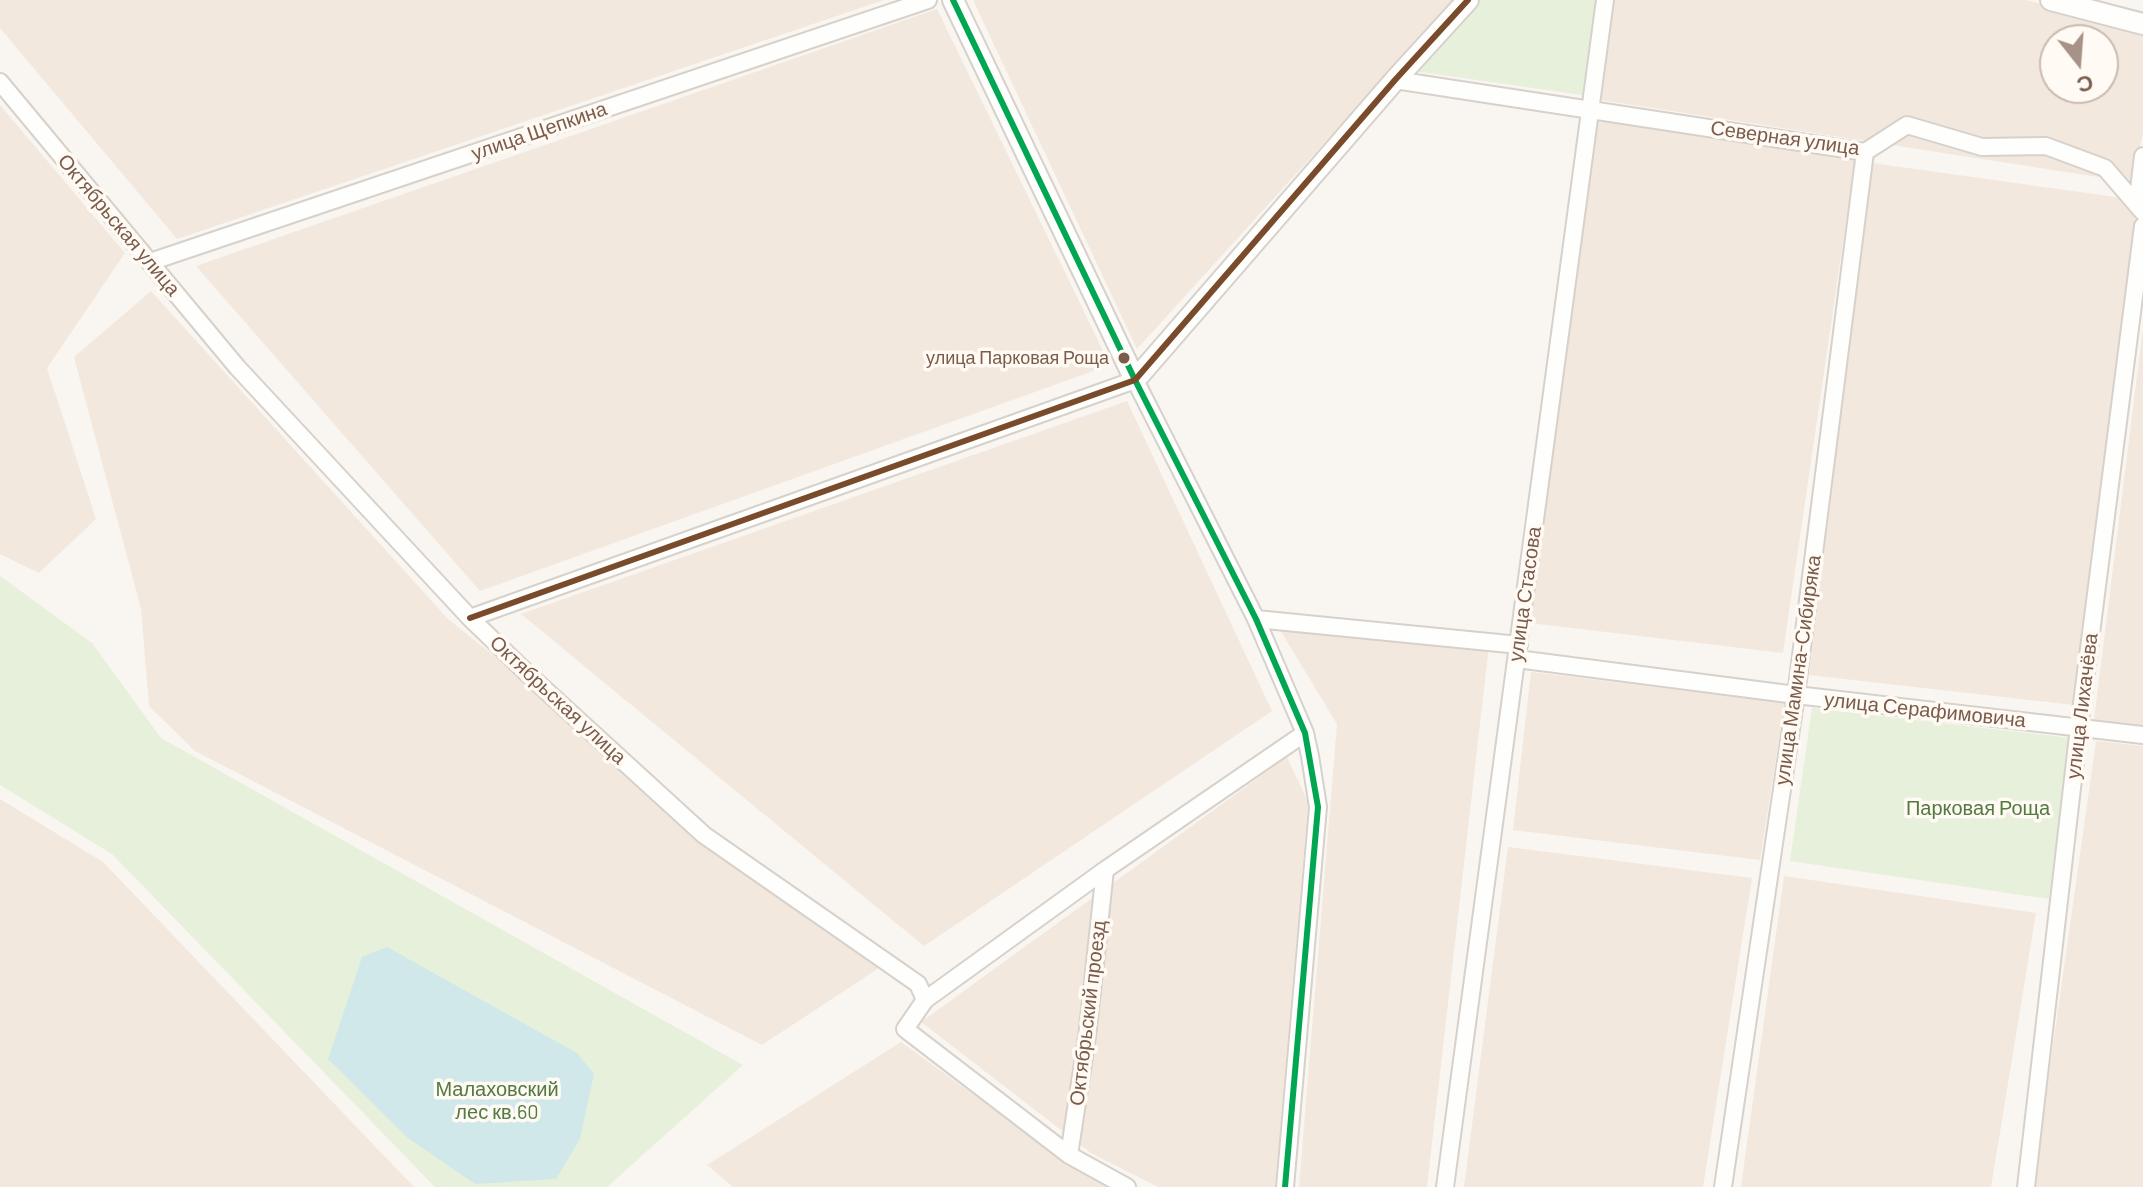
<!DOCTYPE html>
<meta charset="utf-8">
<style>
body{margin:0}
#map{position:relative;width:2143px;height:1187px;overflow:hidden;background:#f9f5f0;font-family:Barlow,sans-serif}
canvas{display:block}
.north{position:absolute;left:2039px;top:24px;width:80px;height:80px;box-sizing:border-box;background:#fffaf3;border:2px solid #cabbb1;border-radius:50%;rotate:163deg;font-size:22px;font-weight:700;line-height:32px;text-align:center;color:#7a5c4d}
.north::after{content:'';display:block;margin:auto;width:28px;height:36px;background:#a69286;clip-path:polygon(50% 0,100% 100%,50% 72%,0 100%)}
</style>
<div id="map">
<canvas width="2143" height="1187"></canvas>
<div class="north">С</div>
</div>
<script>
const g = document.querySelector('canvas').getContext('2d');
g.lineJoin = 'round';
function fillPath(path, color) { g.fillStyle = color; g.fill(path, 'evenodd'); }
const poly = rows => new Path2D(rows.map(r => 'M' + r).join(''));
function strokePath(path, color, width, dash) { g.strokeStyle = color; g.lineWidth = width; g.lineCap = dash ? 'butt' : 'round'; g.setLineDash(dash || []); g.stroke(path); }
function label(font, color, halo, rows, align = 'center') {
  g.font = font + ' Barlow,sans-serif'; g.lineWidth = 7; g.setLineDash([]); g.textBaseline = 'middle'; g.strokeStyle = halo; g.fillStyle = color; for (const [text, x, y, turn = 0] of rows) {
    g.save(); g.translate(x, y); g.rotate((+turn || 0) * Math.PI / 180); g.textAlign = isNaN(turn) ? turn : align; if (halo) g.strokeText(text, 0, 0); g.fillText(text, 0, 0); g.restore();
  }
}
fillPath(poly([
 [0,0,884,0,177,239,0,28],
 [973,0,1454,0,1137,349],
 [1614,0,2025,0,2143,29,2143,133,2134,173,2137,183,1601,100],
 [2055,40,2103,40,2103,88,2055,88],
 [937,9,1110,365,480,591,196,266],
 [0,105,125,253,47,368,96,519,39,573,0,554],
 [1598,119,1855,160,1783,653,1530,623],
 [1872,163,2137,200,2074,705,1809,675],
 [151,291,448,619,882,966,762,1045,195,751,149,706,141,609,74,357],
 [2143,328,2143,726,2094,720],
 [1127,401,1272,711,924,946,521,614],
 [1277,625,1489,645,1427,1187,1299,1187,1337,724],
 [1531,672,1785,703,1760,860,1513,830],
 [2096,741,2143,746,2143,1187,2033,1187],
 [1287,757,1308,802,1275,1187,1158,1187,1091,1153,921,1022],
 [0,799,103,862,414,1187,0,1187],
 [1508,847,1752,878,1703,1187,1464,1187],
 [1784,876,2036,913,1991,1187,1741,1187],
 [901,1042,1079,1171,1107,1187,733,1187,707,1165]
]), '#f2e8de');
fillPath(poly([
 [1479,0,1596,0,1582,95,1414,71],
 [0,576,92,643,161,738,743,1065,607,1187,435,1187,112,854,0,785],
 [1812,708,2070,738,2049,899,1790,861]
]), '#e7f0db');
fillPath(poly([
 [387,947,577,1053,594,1074,580,1139,556,1179,475,1184,408,1138,328,1059,362,957]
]), '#d0e8ea');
const minor = poly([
 [1395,80,1865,152,1907,125,1982,147,2046,146,2105,168,2143,212],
 [0,82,237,367,470,618,531,677,704,835,918,984,925,1000,905,1029,1069,1155,1127,1187],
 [2142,208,2138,198,2143,156],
 [150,262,928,0],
 [470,618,1135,380,1256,619,1305,733,1310,756,1318,807,1285,1187],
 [1256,619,1519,645],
 [1517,659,1796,695,2143,735],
 [925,1000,1105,870,1305,733],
 [1069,1155,1087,1037,1105,870],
 [1445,1187,1605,0],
 [1723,1187,1796,695,1865,152],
 [2026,1187,2079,727,2143,226]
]);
const tertiary = poly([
 [953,0,1135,380,1395,80,1468,0],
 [2051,0,2143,24]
]);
strokePath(minor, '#d7d1cb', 20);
strokePath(tertiary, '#d7d1cb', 24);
strokePath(minor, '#fefefd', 16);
strokePath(tertiary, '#fefefd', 20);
strokePath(poly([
 [953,0,1135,380,1256,619,1305,733,1318,807,1285,1187]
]), '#00a651', 6);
strokePath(poly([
 [470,618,1135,380,1395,80,1468,0]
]), '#7a4b2a', 6);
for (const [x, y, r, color] of [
 [1124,358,7,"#7a5c4d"]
]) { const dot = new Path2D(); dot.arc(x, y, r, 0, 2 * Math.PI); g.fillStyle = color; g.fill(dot); strokePath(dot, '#fffaf3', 3); }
label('18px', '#7a5c4d', '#fffaf3', [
 ["улица Парковая Роща",1109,358]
], 'right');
label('20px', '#7a5c4d', '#fffaf3', [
 ["улица Щепкина",539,131,-19],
 ["Северная улица",1785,138,8],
 ["Октябрьская улица",119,225,50],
 ["улица Стасова",1525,594,-82],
 ["улица Мамина-Сибиряка",1798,670,-82],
 ["Октябрьская улица",558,700,43],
 ["улица Лихачёва",2082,706,-83],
 ["улица Серафимовича",1925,710,6],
 ["Октябрьский проезд",1088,1013,-83]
]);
label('20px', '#537a41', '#fffaf3', [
 ["Парковая Роща",1978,808],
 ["Малаховский",497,1089],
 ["лес кв.60",497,1112]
]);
</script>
